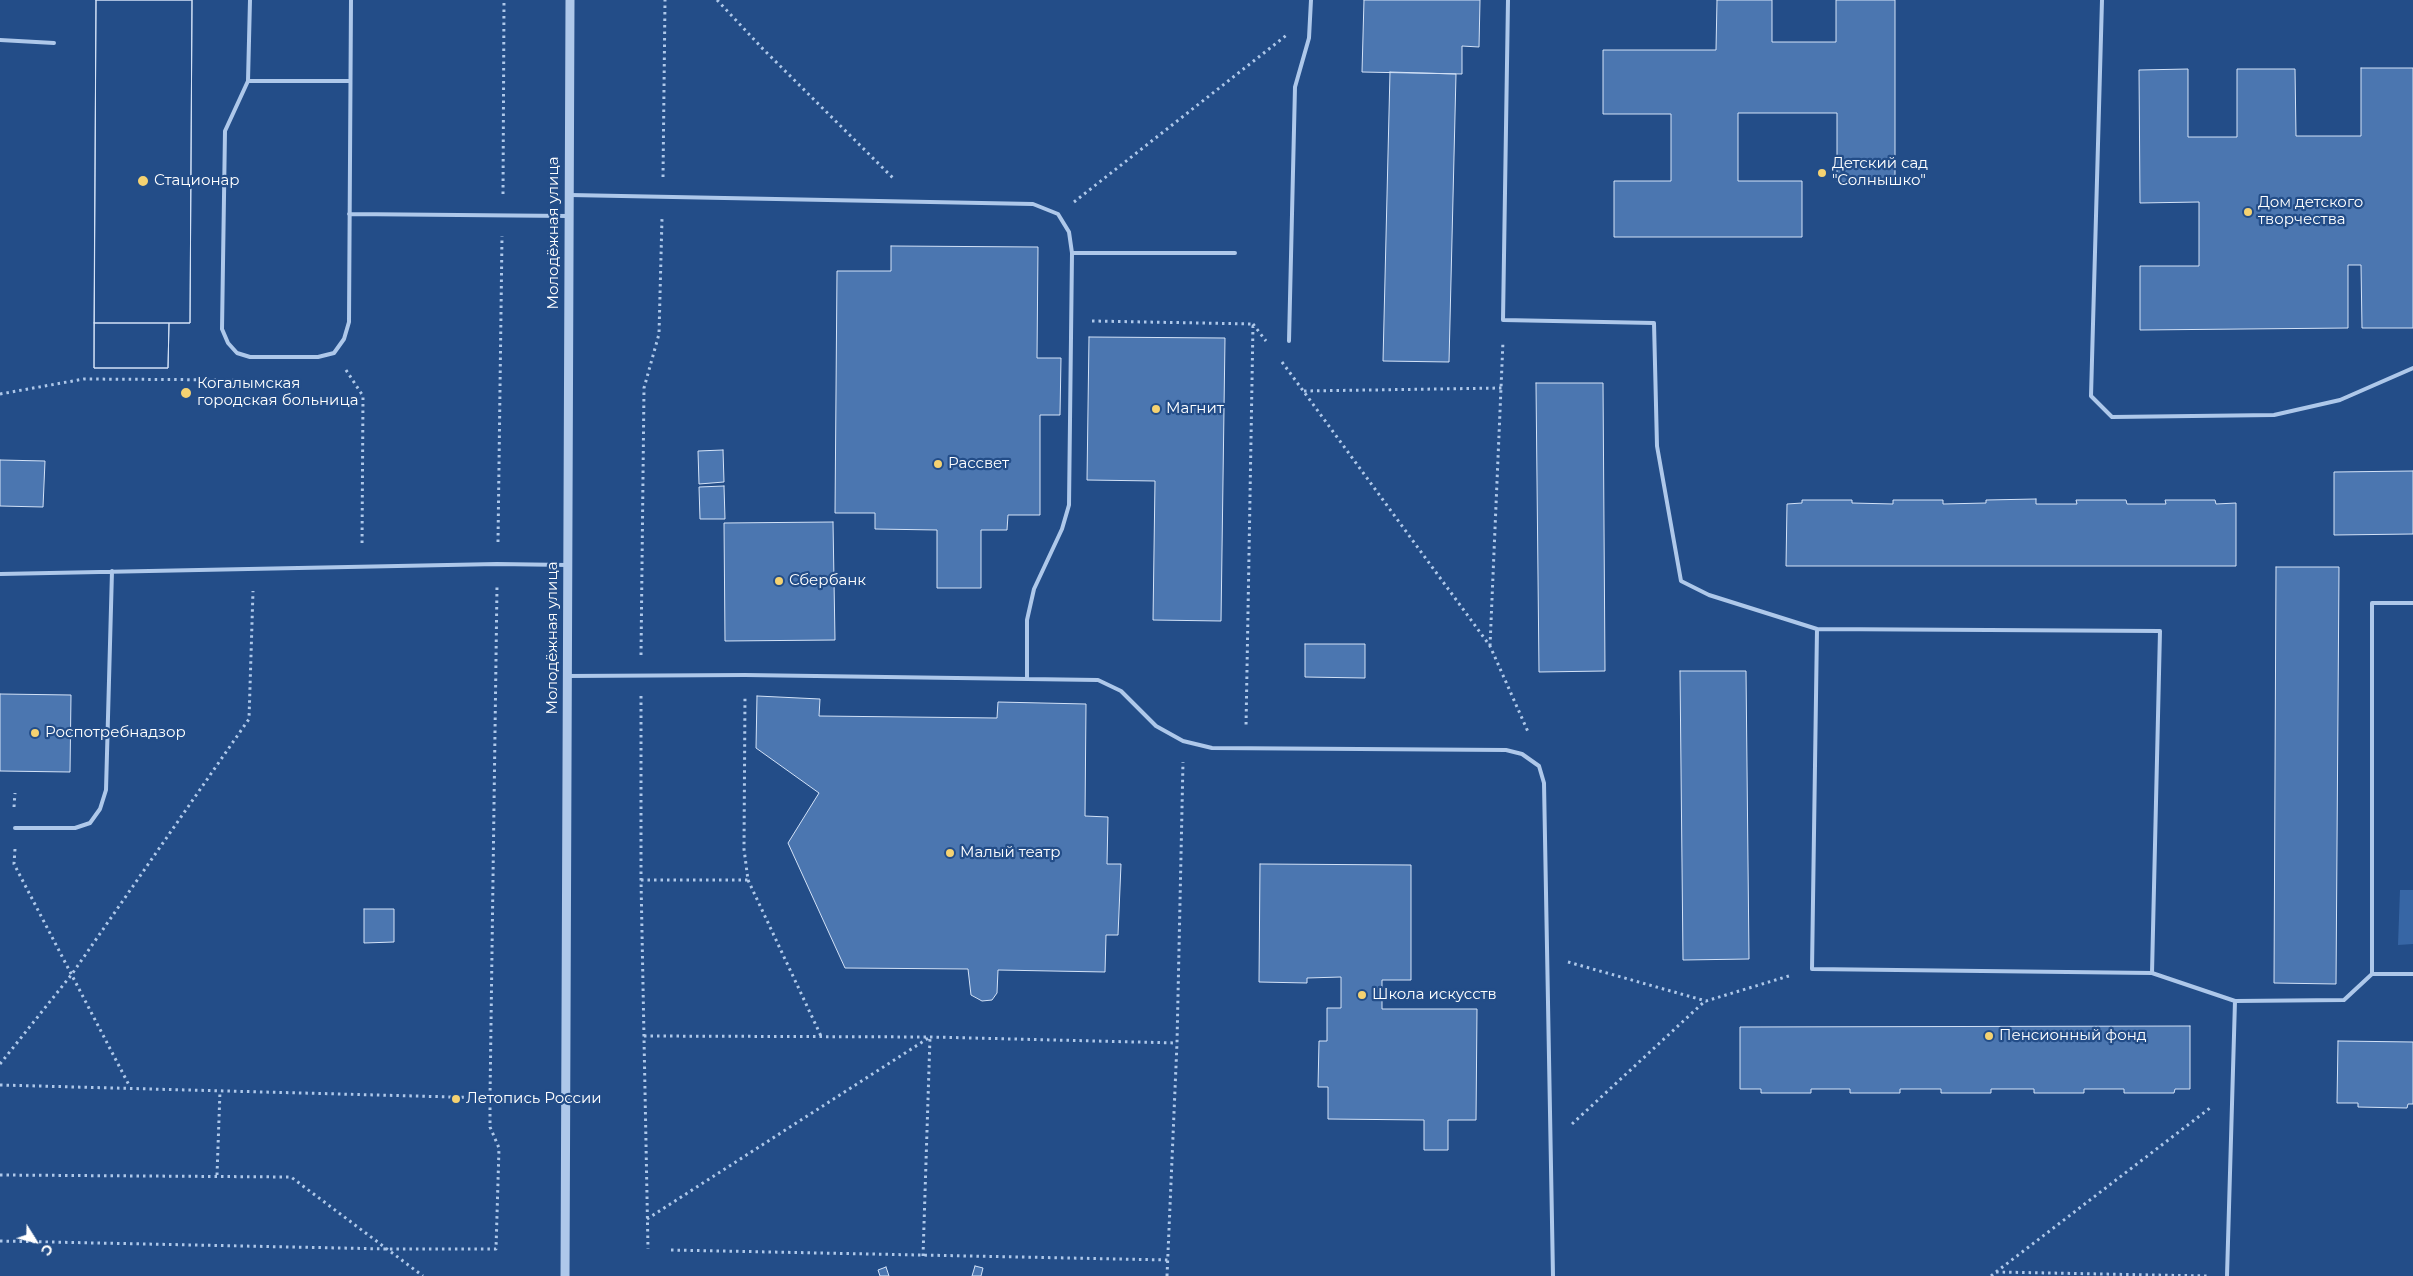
<!DOCTYPE html>
<meta charset="utf-8">
<style>
body{margin:0}
#map{position:relative;width:2413px;height:1276px;overflow:hidden;background:#234d88;font-family:Montserrat,sans-serif}
canvas{display:block}
.north{position:absolute;left:10px;top:1216px;width:50px;height:50px;-webkit-text-stroke:4px #234d88;paint-order:stroke;rotate:126deg;font-size:14px;font-weight:700;line-height:20px;text-align:center;color:#fff}
.north::after{content:'';display:block;margin:auto;width:18px;height:22px;background:#fff;clip-path:polygon(50% 0,100% 100%,50% 72%,0 100%)}
</style>
<div id="map">
<canvas width="2413" height="1276"></canvas>
<div class="north">С</div>
</div>
<script>
const g = document.querySelector('canvas').getContext('2d');
g.lineJoin = 'round';
function fillPath(path, color) { g.fillStyle = color; g.fill(path, 'evenodd'); }
const poly = rows => new Path2D(rows.map(r => 'M' + r).join(''));
function strokePath(path, color, width, dash) { g.strokeStyle = color; g.lineWidth = width; g.lineCap = dash ? 'butt' : 'round'; g.setLineDash(dash || []); g.stroke(path); }
function label(font, color, halo, rows, align = 'center') {
  g.font = font + ' Montserrat,sans-serif'; g.lineWidth = 4.5; g.setLineDash([]); g.textBaseline = 'middle'; g.strokeStyle = halo; g.fillStyle = color; for (const [text, x, y, turn = 0] of rows) {
    g.save(); g.translate(x, y); g.rotate((+turn || 0) * Math.PI / 180); g.textAlign = isNaN(turn) ? turn : align; if (halo) g.strokeText(text, 0, 0); g.fillText(text, 0, 0); g.restore();
  }
}
fillPath(poly([
 [2400,890,2413,890,2413,944,2398,945]
]), '#3766a5');
const building = poly([
 [96,0,192,0,190,323,169,323,168,368,94,368,96,0],
 [96,0,192,0,190,323,94,323,96,0],
 [1364,0,1480,0,1479,47,1462,46,1462,74,1362,72,1364,0],
 [1717,0,1772,0,1772,42,1836,42,1836,0,1895,0,1895,182,1837,182,1837,113,1738,113,1738,181,1802,181,1802,237,1614,237,1614,181,1671,181,1671,114,1603,114,1603,50,1716,50,1717,0],
 [2361,68,2413,68,2413,328,2362,328,2361,265,2348,265,2348,328,2140,330,2140,266,2199,266,2199,202,2140,203,2139,70,2188,69,2188,137,2237,137,2237,69,2295,69,2296,136,2361,136,2361,68],
 [1390,72,1456,74,1449,362,1383,361,1390,72],
 [891,246,1038,247,1037,358,1061,358,1060,415,1040,415,1040,515,1008,515,1007,530,981,530,981,588,937,588,937,530,875,529,875,513,835,513,837,271,891,271,891,246],
 [94,323,169,323,168,368,94,368,94,323],
 [1089,337,1225,338,1221,621,1153,620,1155,481,1087,480,1089,337],
 [1536,383,1603,383,1605,671,1539,672,1536,383],
 [723,450,724,482,699,484,698,451,723,450],
 [0,460,45,461,43,507,0,506,0,460],
 [2413,471,2413,534,2334,535,2334,472,2413,471],
 [724,486,725,519,700,519,699,487,724,486],
 [2036,499,2036,504,2077,504,2076,500,2126,500,2127,504,2166,504,2165,500,2215,500,2216,504,2236,503,2236,566,1786,566,1787,504,1802,503,1802,500,1852,500,1852,503,1893,504,1893,500,1943,500,1943,504,1986,503,1986,500,2036,499],
 [833,522,835,640,725,641,724,523,833,522],
 [2276,567,2339,567,2336,984,2274,983,2276,567],
 [1305,644,1365,644,1365,678,1305,677,1305,644],
 [1680,671,1746,671,1749,959,1683,960,1680,671],
 [0,694,71,695,70,772,0,771,0,694],
 [757,696,820,699,819,716,997,718,998,702,1086,704,1085,816,1108,817,1107,864,1121,864,1118,935,1106,935,1105,972,998,970,997,993,992,1000,982,1001,971,995,968,969,845,968,788,843,819,793,756,748,757,696],
 [1260,864,1411,865,1411,980,1382,980,1382,1009,1477,1009,1476,1120,1448,1120,1448,1150,1424,1150,1424,1120,1328,1119,1328,1087,1318,1087,1319,1041,1327,1041,1327,1008,1341,1008,1341,977,1307,978,1307,983,1259,982,1260,864],
 [364,909,394,909,394,942,364,943,364,909],
 [2190,1026,2190,1089,2175,1089,2174,1093,2124,1093,2124,1089,2084,1089,2084,1093,2034,1093,2034,1089,1991,1089,1991,1093,1941,1093,1941,1089,1900,1089,1900,1093,1850,1093,1850,1089,1811,1089,1811,1093,1761,1093,1761,1089,1740,1089,1740,1027,2190,1026],
 [2338,1041,2413,1042,2413,1104,2408,1104,2407,1108,2358,1107,2358,1103,2337,1103,2338,1041],
 [975,1266,983,1268,981,1276,972,1276,975,1266],
 [886,1267,889,1276,880,1276,878,1270,886,1267]
]);
fillPath(building, '#4b76b0');
strokePath(building, '#d3e2f7', 1);
strokePath(poly([
 [717,0,763,49,894,179],
 [663,177,665,0],
 [503,194,504,0],
 [1074,202,1288,34],
 [1092,321,1253,324,1246,727],
 [1253,324,1266,341],
 [1282,362,1490,646,1529,734],
 [346,370,363,396,362,546],
 [1304,391,1502,388],
 [0,394,84,379,245,380],
 [498,542,502,236],
 [1490,646,1503,341],
 [641,655,644,388,659,334,662,218],
 [641,696,641,880,648,1249],
 [14,807,15,793],
 [15,849,14,864,130,1087],
 [641,880,748,880,744,849,745,695],
 [748,880,821,1036],
 [1568,962,1706,1001,1792,975],
 [644,1036,931,1037,1177,1043],
 [0,1064,72,974,249,719,253,591],
 [0,1085,490,1098],
 [1572,1124,1705,1001],
 [0,1175,291,1177,423,1276],
 [217,1175,220,1091],
 [647,1219,930,1037],
 [0,1241,388,1249,496,1249,499,1148,490,1127,490,1098,497,586],
 [671,1250,1168,1260],
 [923,1256,930,1037],
 [1996,1272,2210,1108],
 [1167,1276,1177,1043,1183,762],
 [1991,1276,1996,1272,2207,1276]
]), '#aec8ea', 3, [2.5, 4]);
strokePath(poly([
 [250,0,248,81,225,131,222,329,228,343,237,353,250,357,318,357,334,353,344,339,349,322,351,0],
 [1508,0,1503,320,1654,323,1657,446,1681,581,1709,595,1817,629],
 [2102,0,2091,396,2112,417,2274,415,2340,400,2413,368],
 [0,40,54,43],
 [248,81,349,81],
 [570,195,1033,204,1058,214,1069,232,1072,253,1069,505,1062,529,1034,589,1027,620,1027,678],
 [349,214,568,216],
 [1072,253,1235,253],
 [1289,341,1295,87,1309,38,1311,0],
 [0,574,497,564,567,565],
 [567,676,745,675,1098,680,1121,691,1156,726,1183,741,1212,748,1506,750,1522,754,1539,766,1544,783,1553,1276],
 [15,828,75,828,90,823,100,809,106,790,112,571],
 [2152,973,2160,631,1817,629,1812,969,2152,973,2235,1001,2227,1276],
 [2372,974,2372,603,2413,603],
 [2235,1001,2344,1000,2372,974,2413,974]
]), '#aec8ea', 4);
strokePath(poly([
 [565,1276,570,0]
]), '#aec8ea', 9);
for (const [x, y, r, color] of [
 [1822,173,5,"#f5d271"],
 [143,181,6,"#f5d271"],
 [2248,212,5,"#f5d271"],
 [186,393,6,"#f5d271"],
 [1156,409,5,"#f5d271"],
 [938,464,5,"#f5d271"],
 [779,581,5,"#f5d271"],
 [35,733,5,"#f5d271"],
 [950,853,5,"#f5d271"],
 [1362,995,5,"#f5d271"],
 [1989,1036,5,"#f5d271"],
 [456,1099,5,"#f5d271"]
]) { const dot = new Path2D(); dot.arc(x, y, r, 0, 2 * Math.PI); g.fillStyle = color; g.fill(dot); strokePath(dot, '#234d88', 2); }
label('15px', '#fff', '#234d88', [
 ["Детский сад",1832,164],
 ["\"Солнышко\"",1832,181],
 ["Стационар",154,181],
 ["Дом детского",2258,203],
 ["творчества",2258,220],
 ["Когалымская",197,384],
 ["городская больница",197,401],
 ["Магнит",1166,409],
 ["Рассвет",948,464],
 ["Сбербанк",789,581],
 ["Роспотребнадзор",45,733],
 ["Малый театр",960,853],
 ["Школа искусств",1372,995],
 ["Пенсионный фонд",1999,1036],
 ["Летопись России",466,1099]
], 'left');
label('15px', '#fff', '#234d88', [
 ["Молодёжная улица",554,233,-90],
 ["Молодёжная улица",553,638,-90]
]);
</script>
